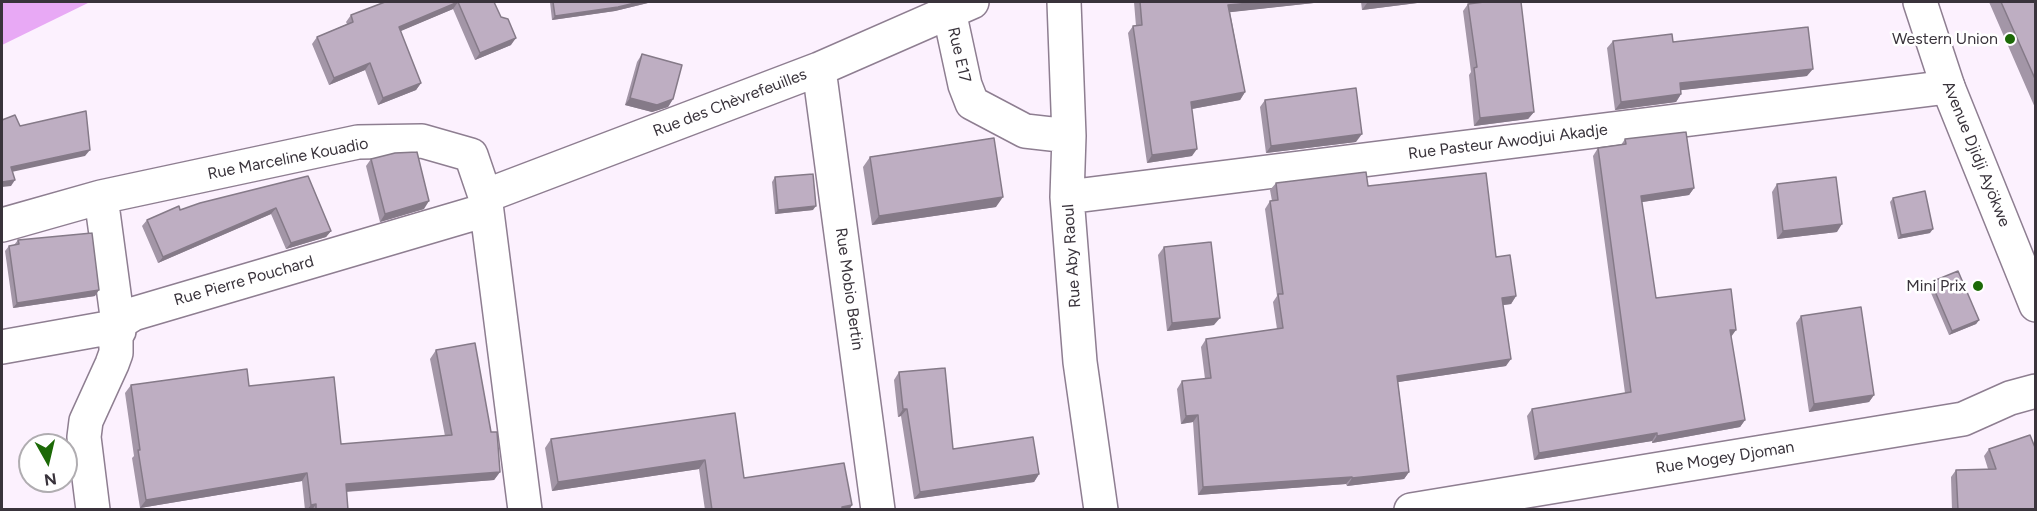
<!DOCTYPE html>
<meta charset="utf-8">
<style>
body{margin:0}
#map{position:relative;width:2037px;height:511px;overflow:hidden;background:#fcf1fe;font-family:Figtree,sans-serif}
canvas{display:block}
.frame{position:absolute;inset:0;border:3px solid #39333b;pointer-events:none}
.north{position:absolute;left:18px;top:433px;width:60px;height:60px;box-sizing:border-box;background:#fff;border:2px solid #b0adb1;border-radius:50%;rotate:172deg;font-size:16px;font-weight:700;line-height:24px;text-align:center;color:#39333b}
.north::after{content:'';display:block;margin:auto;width:21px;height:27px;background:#1c6907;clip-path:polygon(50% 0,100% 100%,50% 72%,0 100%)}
</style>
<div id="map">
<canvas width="2037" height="511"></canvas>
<div class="frame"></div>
<div class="north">N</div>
</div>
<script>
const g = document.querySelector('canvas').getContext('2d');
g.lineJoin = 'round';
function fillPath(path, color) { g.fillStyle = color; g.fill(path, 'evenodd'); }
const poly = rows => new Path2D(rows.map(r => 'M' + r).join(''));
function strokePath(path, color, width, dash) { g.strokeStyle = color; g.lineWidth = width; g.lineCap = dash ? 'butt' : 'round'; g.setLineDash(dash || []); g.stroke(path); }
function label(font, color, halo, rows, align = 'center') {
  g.font = font + ' Figtree,sans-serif'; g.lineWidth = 5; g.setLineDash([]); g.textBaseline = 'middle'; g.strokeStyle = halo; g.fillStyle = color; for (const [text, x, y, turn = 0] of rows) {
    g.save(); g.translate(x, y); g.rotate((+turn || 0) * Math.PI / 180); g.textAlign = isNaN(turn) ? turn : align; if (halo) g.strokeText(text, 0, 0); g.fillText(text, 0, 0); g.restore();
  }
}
fillPath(poly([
 [2,2,90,2,2,45]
]), '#e8a9f5');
const minor = poly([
 [1064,2,1069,136,1067,197,1080,362,1101,510],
 [949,11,965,85,972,103,1025,131,1069,136],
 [819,69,878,510],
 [485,196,819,69,972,2],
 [1067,197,1948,87],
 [2,225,101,197,358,142,422,141,471,155,485,196,525,510],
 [2,347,119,326,122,321,133,314,486,210],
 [93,510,84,437,86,421,112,364,116,353,116,335,119,331,101,197],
 [1411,510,1963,419,2010,398,2036,391]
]);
const tertiary = poly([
 [1920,2,1948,87,2036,305]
]);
strokePath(minor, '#8e7e91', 36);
strokePath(tertiary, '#8e7e91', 36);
strokePath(minor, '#fff', 33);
strokePath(tertiary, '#fff', 33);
fillPath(poly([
 [385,2,494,2,511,45,475,60,453,9,400,31,421,83,416,90,378,105,365,70,329,85,312,44,317,37,347,24,346,22,351,15],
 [550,2,652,2,615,11,552,20],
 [1134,2,1323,2,1230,12,1245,92,1240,100,1192,109,1192,156,1147,163,1128,33,1133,26,1136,26],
 [1361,2,1425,2,1362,10],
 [1989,2,2036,2,2036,110],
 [1468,4,1534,112,1528,119,1474,126,1469,75,1471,72,1463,11],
 [1613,41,1673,42,1807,76,1681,90,1681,94,1676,102,1615,110,1607,48],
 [642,54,673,99,668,107,652,112,625,105,637,62],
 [1265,100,1356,142,1266,153,1260,107],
 [1625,139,1694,188,1689,195,1642,202,1656,298,1731,336,1745,420,1740,427,1652,443,1652,441,1534,460,1527,416,1532,409,1625,393,1593,156,1598,148,1621,145],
 [870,157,996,207,872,225,863,167],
 [371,159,424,209,380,222,366,166],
 [308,176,331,231,326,237,286,249,271,214,158,263,142,226,147,220],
 [775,177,813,210,775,214,772,182],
 [1276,183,1368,186,1496,257,1516,296,1511,304,1503,305,1506,366,1398,382,1409,472,1404,479,1347,486,1346,484,1198,495,1193,422,1181,424,1177,389,1182,381,1205,379,1201,347,1206,339,1277,329,1273,302,1277,296,1265,209,1270,201,1272,201,1270,190],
 [1777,184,1837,232,1777,239,1772,192],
 [1893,198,1930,233,1898,239,1890,202],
 [18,240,95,296,13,308,5,251,9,246,14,245],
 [1164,247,1214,325,1167,331,1158,255],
 [1931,282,1979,320,1976,324,1949,335,1928,286],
 [1801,316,1874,395,1869,402,1809,412,1796,323],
 [436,350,500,472,494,480,346,492,348,510,305,510,302,481,140,508,132,458,134,456,125,393,131,385,249,386,341,444,445,436,430,359],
 [899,372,953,449,1039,474,1034,482,914,499,901,416,898,417,894,380],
 [735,413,744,478,852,505,849,510,705,510,699,469,552,491,545,448,551,439],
 [1989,449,2036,510,1952,510,1951,477,1956,470,1988,469,1984,456]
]), '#a396a7');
fillPath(poly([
 [458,2,453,9,394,34,399,27],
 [639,2,652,2,615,11,552,20,555,16],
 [1262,2,1323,2,1223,13,1228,5],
 [1375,2,1425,2,1362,10,1367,3],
 [516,38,511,45,475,60,480,53],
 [370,63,365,70,329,85,334,78],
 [1813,69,1807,76,1674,91,1680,83],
 [421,83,416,90,378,105,383,98],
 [1245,92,1240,100,1186,110,1191,102],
 [1681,94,1676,102,1615,110,1621,102],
 [630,98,673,99,668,107,652,112,625,105],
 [1534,112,1528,119,1474,126,1480,118],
 [1362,134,1356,142,1266,153,1271,146],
 [1197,149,1192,156,1147,163,1152,155],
 [90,150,85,156,7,173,11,167],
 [15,180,11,186,2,187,2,182],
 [1694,188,1689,195,1636,203,1641,196],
 [1003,197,996,207,872,225,879,216],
 [429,201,424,209,380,222,385,214],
 [816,206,813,210,775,214,778,210],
 [276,208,271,214,158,263,163,257],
 [1842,224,1837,232,1777,239,1783,231],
 [1933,229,1930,233,1898,239,1901,235],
 [331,231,326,237,286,249,291,243],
 [99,290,95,296,13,308,17,303],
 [1516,296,1511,304,1496,306,1502,298],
 [1220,318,1214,325,1167,331,1172,323],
 [1979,320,1976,324,1949,335,1952,331],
 [1730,330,1736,330,1731,337],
 [1511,359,1506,366,1392,383,1397,376],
 [1874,395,1869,402,1809,412,1814,404],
 [903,409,907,409,901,416,898,417],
 [1198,415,1193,422,1181,424,1186,416],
 [1745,420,1740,427,1652,443,1657,436],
 [1657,433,1652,441,1534,460,1539,453],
 [705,460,699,469,552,491,558,482],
 [500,472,494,480,340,492,346,484],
 [1409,472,1404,479,1347,486,1352,478],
 [307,473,302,481,140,508,146,500],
 [1039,474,1034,482,914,499,920,492],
 [1352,477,1346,484,1198,495,1203,487],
 [316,504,312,510,307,510,311,505],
 [852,505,849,510,840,510,842,507]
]), '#857a88');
const building = poly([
 [385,2,494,2,501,17,508,19,516,38,480,53,458,2,399,27,421,83,383,98,370,63,334,78,317,37,353,22,351,15,385,2],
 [553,2,639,2,618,7,555,16,553,2],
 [1140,2,1262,2,1228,5,1245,92,1191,102,1197,149,1152,155,1133,26,1142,25,1140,2],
 [1484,2,1521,2,1534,112,1480,118,1474,68,1477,67,1468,4,1484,2],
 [2001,2,2036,2,2036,81,2001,2],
 [1808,27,1813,69,1680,83,1681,94,1621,102,1613,41,1672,34,1673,42,1808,27],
 [642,54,682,65,673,99,657,105,630,98,642,54],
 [1356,88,1362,134,1271,146,1265,100,1356,88],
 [86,111,90,150,11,167,15,180,2,182,2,120,15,115,20,126,86,111],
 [1686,132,1694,188,1641,196,1656,298,1731,289,1736,330,1730,330,1745,420,1657,436,1657,433,1539,453,1532,409,1631,392,1598,148,1626,144,1625,139,1686,132],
 [994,138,1003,197,879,216,870,157,994,138],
 [417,152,429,201,385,214,371,159,395,153,417,152],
 [1366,172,1368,186,1486,173,1496,257,1510,255,1516,296,1502,298,1511,359,1397,376,1409,472,1352,478,1352,477,1203,487,1198,415,1186,416,1182,381,1211,378,1206,339,1283,328,1278,294,1283,294,1270,201,1278,200,1276,183,1366,172],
 [813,174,816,206,778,210,775,177,813,174],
 [308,176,331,231,291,243,276,208,163,257,147,220,179,206,180,210,200,203,308,176],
 [1836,177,1842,224,1783,231,1777,184,1836,177],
 [1925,191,1933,229,1901,235,1893,198,1925,191],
 [92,233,99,290,17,303,9,246,19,244,18,240,92,233],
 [1211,242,1220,318,1172,323,1164,247,1211,242],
 [1958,271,1979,320,1952,331,1931,282,1958,271],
 [1861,307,1874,395,1814,404,1801,316,1861,307],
 [475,343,491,432,497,432,500,472,346,484,348,510,316,510,316,504,311,505,307,473,146,500,138,450,140,450,131,385,247,369,249,386,334,377,341,444,452,435,436,350,475,343],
 [945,368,953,449,1033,437,1039,474,920,492,907,409,903,409,899,372,945,368],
 [735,413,744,478,844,463,852,505,842,507,842,510,712,510,705,460,558,482,551,439,735,413],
 [2030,435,2036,450,2036,510,1958,510,1956,470,1996,469,1989,449,2030,435]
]);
fillPath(building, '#beaec2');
strokePath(building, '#857a88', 1.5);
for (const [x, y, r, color] of [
 [2010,39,6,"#1c6907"],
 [1978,286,6,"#1c6907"]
]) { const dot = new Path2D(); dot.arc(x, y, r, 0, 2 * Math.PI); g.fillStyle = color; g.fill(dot); strokePath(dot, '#fff', 2); }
label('16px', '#39333b', '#fff', [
 ["Western Union",1998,39],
 ["Mini Prix",1966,286]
], 'right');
label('16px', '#39333b', '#fff', [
 ["Rue E17",959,55,77],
 ["Rue des Chèvrefeuilles",730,103,-21],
 ["Rue Pasteur Awodjui Akadje",1508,142,-7],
 ["Avenue Djidji Ayökwe",1976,154,68],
 ["Rue Marceline Kouadio",288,159,-11],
 ["Rue Aby Raoul",1072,256,-94],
 ["Rue Pierre Pouchard",244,281,-16],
 ["Rue Mobio Bertin",849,289,82],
 ["Rue Mogey Djoman",1725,458,-9]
]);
</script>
